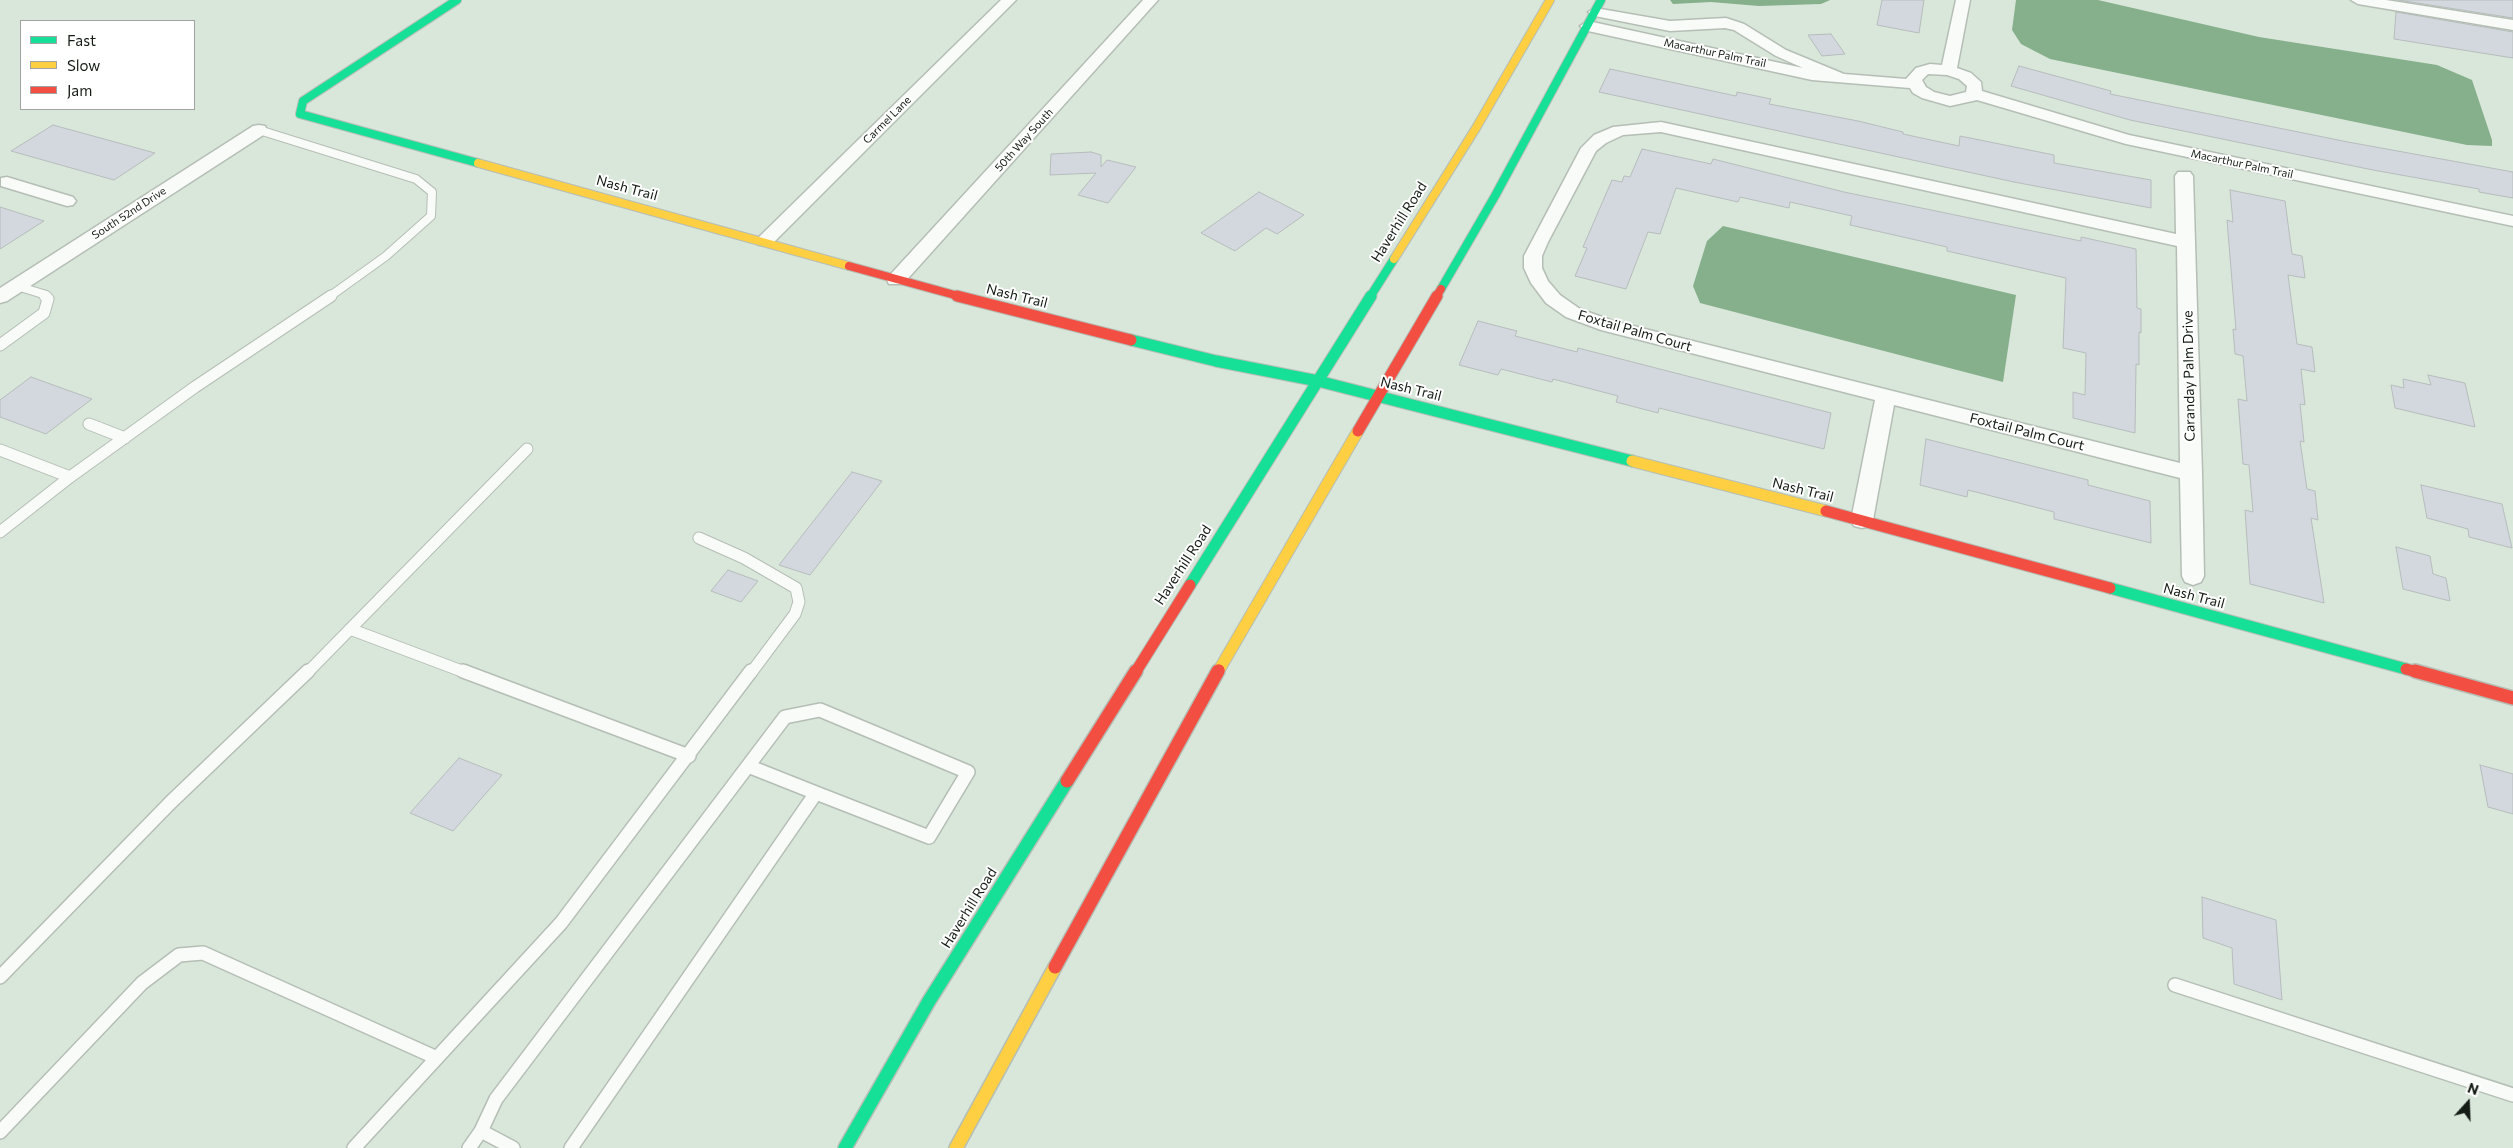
<!DOCTYPE html>
<style>
body{margin:0}
#map{position:relative;width:2513px;height:1148px;overflow:hidden;background:#d9e6da;font-family:Commissioner,sans-serif}
canvas{display:block}
.legend{position:absolute;left:20px;top:20px;width:175px;height:90px;box-sizing:border-box;background:#fff;border:1px solid #a1a4a1;margin:0;padding:6px 9px;list-style:none;font-size:15px;color:#141c15}
.legend li{display:flex;align-items:center;gap:10px;height:25px}
.legend b{width:25px;border:1px solid #a1a4a1}
.north{position:absolute;left:2443px;top:1078px;width:50px;height:50px;-webkit-text-stroke:4px #fff;paint-order:stroke;rotate:20deg;font-size:14px;font-weight:700;line-height:20px;text-align:center;color:#141c15}
.north::after{content:'';display:block;margin:auto;width:18px;height:22px;background:#141c15;clip-path:polygon(50% 0,100% 100%,50% 72%,0 100%)}
</style>
<div id="map">
<canvas width="2513" height="1148"></canvas>
<ul class="legend">
<li><b style="height:6px;background:#16e098"></b>Fast</li>
<li><b style="height:6px;background:#ffcf43"></b>Slow</li>
<li><b style="height:6px;background:#f24e42"></b>Jam</li>
</ul>
<div class="north">N</div>
</div>
<script>
const g = document.querySelector('canvas').getContext('2d');
g.lineJoin = 'round';
function fillPath(path, color) { g.fillStyle = color; g.fill(path, 'evenodd'); }
const poly = rows => new Path2D(rows.map(r => 'M' + r).join(''));
function strokePath(path, color, width, dash) { g.strokeStyle = color; g.lineWidth = width; g.lineCap = dash ? 'butt' : 'round'; g.setLineDash(dash || []); g.stroke(path); }
function label(font, color, halo, rows, align = 'center') {
  g.font = font + ' Commissioner,sans-serif'; g.lineWidth = 4; g.setLineDash([]); g.textBaseline = 'middle'; g.strokeStyle = halo; g.fillStyle = color; for (const [text, x, y, turn = 0] of rows) {
    g.save(); g.translate(x, y); g.rotate((+turn || 0) * Math.PI / 180); g.textAlign = isNaN(turn) ? turn : align; if (halo) g.strokeText(text, 0, 0); g.fillText(text, 0, 0); g.restore();
  }
}
fillPath(poly([
 [1670,0,1830,0,1821,4,1759,6,1711,2,1673,4],
 [2016,0,2098,0,2259,37,2437,65,2472,80,2492,140,2492,146,2467,145,2050,59,2021,44,2012,30],
 [1723,226,2016,295,2003,382,1700,303,1693,286,1707,241]
]), '#86af8b');
const building = poly([
 [1882,0,1924,0,1919,33,1877,25,1882,0],
 [2398,0,2513,0,2513,18,2398,0],
 [2396,12,2513,32,2513,58,2394,39,2396,12],
 [1831,34,1845,54,1822,56,1808,35,1831,34],
 [2019,66,2111,91,2110,94,2348,142,2513,172,2513,198,2479,192,2479,189,2373,170,2130,120,2011,86,2019,66],
 [1610,69,1736,96,1737,92,1771,99,1769,104,1858,121,1903,132,1903,134,1959,146,1960,136,2054,155,2054,163,2151,180,2151,208,2014,182,1599,92,1610,69],
 [53,125,155,153,114,180,11,151,53,125],
 [1642,149,1711,164,1713,159,1844,192,2081,241,2081,237,2136,249,2137,308,2141,309,2141,333,2139,332,2139,365,2136,364,2135,433,2073,418,2073,392,2085,395,2086,353,2063,348,2066,278,1947,251,1947,247,1850,225,1852,216,1790,202,1789,208,1740,197,1738,202,1676,188,1660,234,1648,232,1626,289,1575,276,1587,248,1583,247,1612,180,1622,182,1624,176,1630,177,1642,149],
 [1091,152,1101,155,1101,167,1107,160,1136,167,1108,203,1078,195,1096,173,1050,175,1051,154,1091,152],
 [2230,190,2285,201,2292,254,2302,256,2305,278,2288,275,2297,344,2312,347,2315,372,2301,369,2305,405,2300,404,2304,442,2300,441,2307,489,2315,491,2318,520,2311,518,2324,603,2250,584,2245,510,2253,512,2249,465,2243,464,2238,399,2247,401,2243,356,2235,354,2233,329,2236,330,2227,220,2233,222,2230,190],
 [1259,192,1304,215,1277,234,1266,228,1235,251,1201,233,1259,192],
 [0,207,44,221,0,249,0,207],
 [1478,321,1517,331,1515,336,1577,352,1578,348,1831,413,1824,449,1659,408,1658,413,1616,402,1618,396,1553,379,1552,382,1501,369,1498,375,1459,365,1478,321],
 [2428,375,2465,383,2475,427,2395,408,2391,385,2404,388,2403,379,2431,385,2428,375],
 [31,377,92,399,46,434,0,417,0,400,31,377],
 [1926,439,2088,480,2088,485,2150,501,2151,543,2054,519,2054,512,1968,490,1967,497,1920,485,1926,439],
 [852,472,882,481,810,575,779,565,852,472],
 [2421,485,2502,504,2512,548,2469,537,2468,529,2427,518,2421,485],
 [2396,547,2430,556,2433,574,2446,578,2450,601,2403,589,2396,547],
 [728,570,758,581,741,602,711,591,728,570],
 [459,758,502,775,453,831,410,813,459,758],
 [2480,765,2513,774,2513,814,2488,807,2480,765],
 [2202,897,2276,920,2282,1000,2234,984,2232,948,2203,938,2202,897]
]);
fillPath(building, '#d3d8de');
strokePath(building, '#b6bcbc', 1);
const laneFar2 = poly([
 [259,130,416,179,432,192,431,216,386,256,329,297],
 [17,286,43,294,46,297]
]);
const laneFar1 = poly([
 [0,345,44,313,48,299,45,296],
 [89,424,125,438],
 [0,450,70,477,0,532],
 [70,477,195,387,331,296],
 [699,538,744,558,796,588,799,602,795,614,751,673],
 [350,629,467,673],
 [307,673,527,449]
]);
const lane = poly([
 [463,671,689,756],
 [748,766,816,793],
 [0,977,171,802,308,671],
 [2175,985,2513,1095],
 [481,1131,496,1099,785,717,820,710,968,772,929,837,816,793,571,1148],
 [0,1132,142,983,179,955,203,953,437,1058],
 [354,1148,561,923,751,671],
 [469,1148,481,1131,513,1148]
]);
const street = poly([
 [1001,0,1016,0,771,245,759,245,756,241,759,237,1001,0],
 [1143,0,1158,0,903,284,889,284,887,280,889,276,1143,0],
 [1956,0,1970,0,1957,68,1971,73,1981,82,1982,91,2129,135,2513,216,2513,226,2126,144,1977,100,1950,106,1922,98,1913,93,1910,88,1812,80,1588,31,1580,26,1588,21,1803,68,1776,56,1734,30,1725,28,1670,31,1595,16,1588,12,1595,8,1670,21,1726,18,1744,24,1786,50,1844,74,1906,79,1916,68,1930,64,1942,65,1956,0],
 [1928,74,1947,75,1959,79,1967,86,1966,92,1950,96,1934,92,1926,87,1922,80,1928,74],
 [2351,0,2386,0,2513,20,2513,30,2358,4,2351,0],
 [1661,122,2176,234,2175,176,2178,172,2190,172,2193,176,2202,473,2204,576,2201,582,2193,585,2185,582,2182,576,2180,478,1894,405,1873,520,1870,526,1862,528,1854,526,1851,520,1875,400,1601,330,1566,317,1546,303,1531,283,1524,268,1524,256,1581,148,1594,135,1613,127,1661,122],
 [1661,132,2177,246,2180,463,1613,321,1580,309,1560,295,1548,281,1542,268,1542,256,1548,242,1596,151,1606,143,1623,135,1661,132],
 [259,125,265,126,267,130,265,134,7,301,0,303,0,288,253,126,259,125],
 [7,177,73,197,76,201,73,205,67,206,1,186,1,178,7,177]
]);
const fastFar2 = poly([
 [457,0,303,101,300,114,478,163],
 [1441,289,1495,196,1601,0],
 [1370,297,1394,259]
]);
const fastFar1 = poly([
 [1131,340,1216,361,1318,381,1632,461],
 [1190,585,1371,296],
 [2110,588,2406,669]
]);
const fast = poly([
 [845,1148,929,1001,1067,781]
]);
const slowFar2 = poly([
 [478,163,849,266],
 [1394,259,1476,128,1550,0]
]);
const slowFar1 = poly([
 [1632,461,1826,511],
 [1219,670,1358,431]
]);
const slow = poly([
 [956,1148,1055,967]
]);
const jamFar2 = poly([
 [849,266,962,297],
 [1436,297,1441,289]
]);
const jamFar1 = poly([
 [957,296,1131,340],
 [1358,431,1437,296],
 [1826,511,2110,588],
 [2406,669,2420,673],
 [1135,673,1190,585],
 [1218,673,1219,670]
]);
const jam = poly([
 [2415,671,2513,698],
 [1067,781,1136,671],
 [1055,967,1218,671]
]);
strokePath(laneFar2, '#b5beb5', 10);
strokePath(laneFar1, '#b5beb5', 13);
strokePath(lane, '#b5beb5', 16);
strokePath(street, '#b5beb5', 3);
strokePath(fastFar2, '#b5beb5', 10);
strokePath(fastFar1, '#b5beb5', 13);
strokePath(fast, '#b5beb5', 16);
strokePath(slowFar2, '#b5beb5', 10);
strokePath(slowFar1, '#b5beb5', 13);
strokePath(slow, '#b5beb5', 16);
strokePath(jamFar2, '#b5beb5', 10);
strokePath(jamFar1, '#b5beb5', 13);
strokePath(jam, '#b5beb5', 16);
strokePath(laneFar2, '#f9fbf9', 8);
strokePath(laneFar1, '#f9fbf9', 11);
strokePath(lane, '#f9fbf9', 13);
fillPath(street, '#f9fbf9');
strokePath(fastFar2, '#16e098', 8);
strokePath(fastFar1, '#16e098', 11);
strokePath(fast, '#16e098', 13);
strokePath(slowFar2, '#ffcf43', 8);
strokePath(slowFar1, '#ffcf43', 11);
strokePath(slow, '#ffcf43', 13);
strokePath(jamFar2, '#f24e42', 8);
strokePath(jamFar1, '#f24e42', 11);
strokePath(jam, '#f24e42', 13);
label('11px', '#141c15', '#fff', [
 ["Macarthur Palm Trail",1715,53,12],
 ["Carmel Lane",887,120,-45],
 ["50th Way South",1024,140,-48],
 ["Macarthur Palm Trail",2242,164,12],
 ["South 52nd Drive",129,213,-33]
]);
label('14px', '#141c15', '#fff', [
 ["Nash Trail",627,188,15],
 ["Haverhill Road",1399,222,-58],
 ["Nash Trail",1017,296,14],
 ["Foxtail Palm Court",1635,331,16],
 ["Caranday Palm Drive",2189,376,-91],
 ["Nash Trail",1411,389,14],
 ["Foxtail Palm Court",2027,432,14],
 ["Nash Trail",1803,490,14],
 ["Haverhill Road",1183,565,-57],
 ["Nash Trail",2194,596,15],
 ["Haverhill Road",969,908,-58]
]);
</script>
